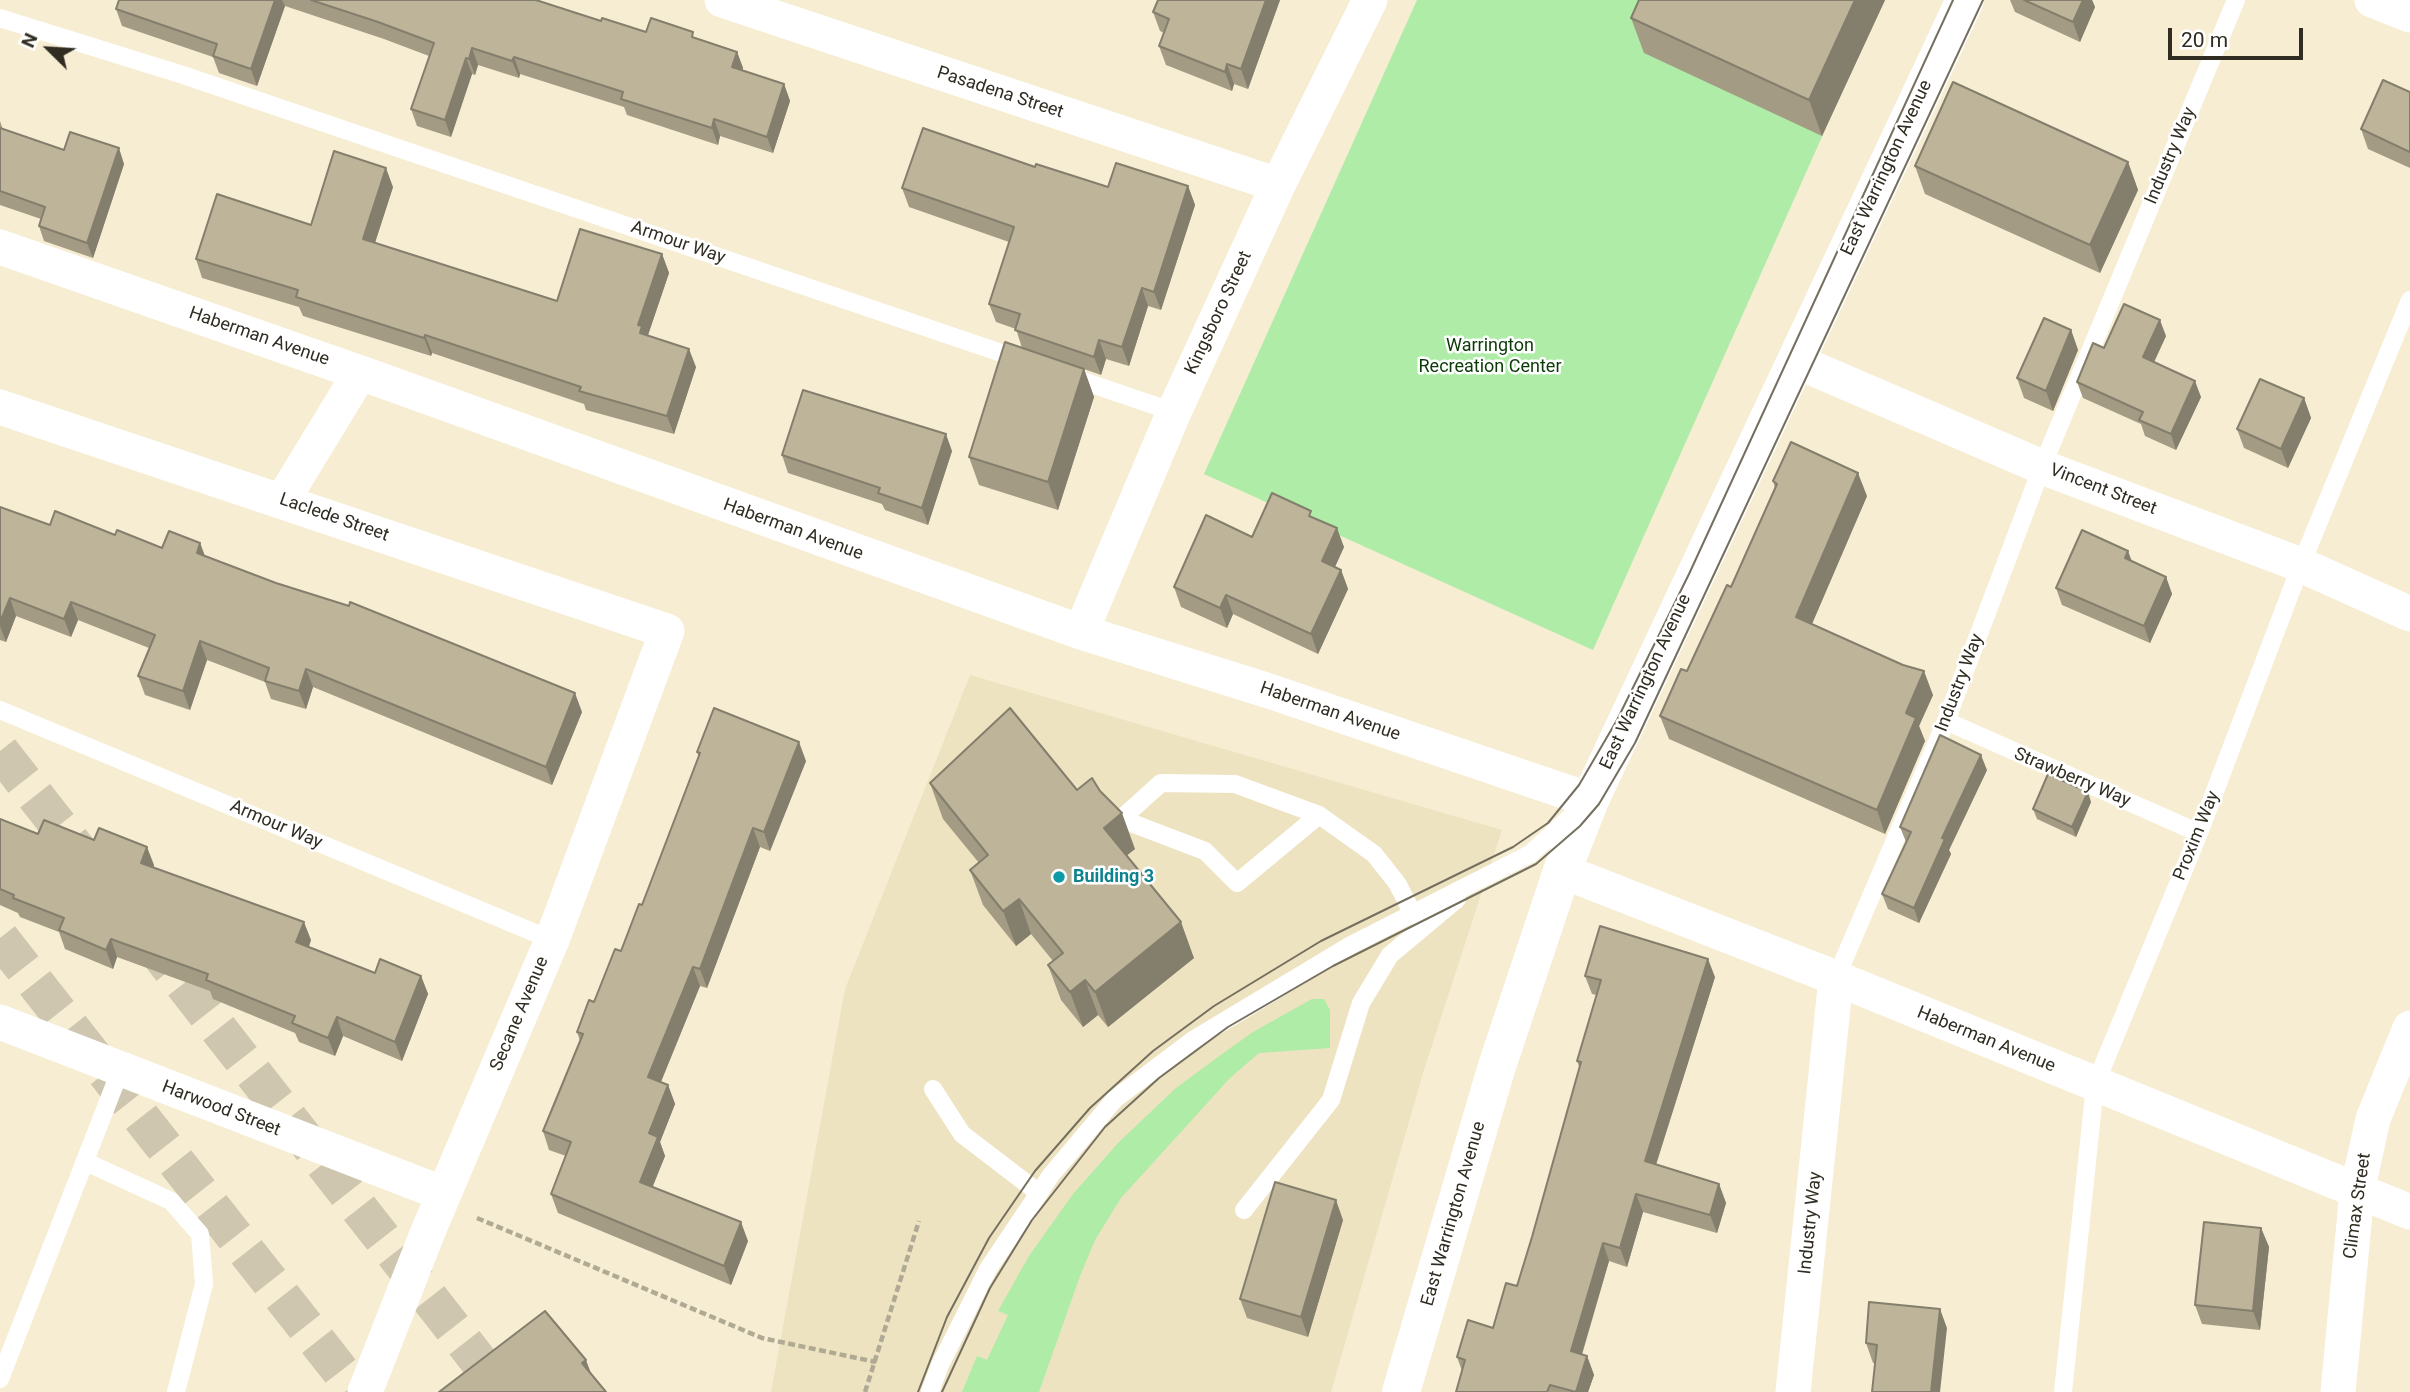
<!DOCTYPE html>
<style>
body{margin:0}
#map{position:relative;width:2410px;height:1392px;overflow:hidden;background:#f6edd2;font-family:Roboto,sans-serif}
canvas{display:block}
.north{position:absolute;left:14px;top:14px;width:70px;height:70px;-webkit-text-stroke:5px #fff;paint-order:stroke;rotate:294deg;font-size:19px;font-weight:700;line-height:28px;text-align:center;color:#302c22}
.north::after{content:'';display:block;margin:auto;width:24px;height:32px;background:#302c22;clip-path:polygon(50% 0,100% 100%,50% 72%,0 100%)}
.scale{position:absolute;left:2168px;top:28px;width:135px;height:32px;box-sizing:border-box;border:4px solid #302c22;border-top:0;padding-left:9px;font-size:21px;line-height:24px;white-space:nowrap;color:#302c22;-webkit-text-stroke:5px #fff;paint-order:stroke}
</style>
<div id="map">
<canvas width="2410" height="1392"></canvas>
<div class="north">N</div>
<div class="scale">20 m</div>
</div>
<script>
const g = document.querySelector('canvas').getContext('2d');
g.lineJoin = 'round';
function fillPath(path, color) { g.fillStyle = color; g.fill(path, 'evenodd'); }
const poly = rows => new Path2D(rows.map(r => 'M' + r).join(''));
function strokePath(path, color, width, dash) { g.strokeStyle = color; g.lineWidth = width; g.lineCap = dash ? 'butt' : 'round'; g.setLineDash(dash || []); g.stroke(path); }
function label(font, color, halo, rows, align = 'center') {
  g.font = font + ' Roboto,sans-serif'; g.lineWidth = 5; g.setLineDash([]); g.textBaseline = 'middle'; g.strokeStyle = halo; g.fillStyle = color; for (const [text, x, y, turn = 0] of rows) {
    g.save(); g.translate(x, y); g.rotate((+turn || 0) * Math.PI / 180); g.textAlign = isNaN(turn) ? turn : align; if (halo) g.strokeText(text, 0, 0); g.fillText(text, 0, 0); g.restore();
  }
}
fillPath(poly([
 [970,675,1502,830,1423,1073,1331,1392,771,1392,845,989]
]), '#eee3c1');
fillPath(poly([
 [1417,0,1883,0,1593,650,1204,474],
 [1312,999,1324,999,1330,1010,1330,1048,1259,1053,1230,1078,1121,1198,1095,1240,1080,1276,1039,1392,962,1392,977,1356,987,1360,1008,1315,998,1311,1029,1256,1073,1194,1119,1142,1176,1088,1222,1054,1253,1032]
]), '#aeeca7');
strokePath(poly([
 [0,751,91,867],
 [0,938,357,1392],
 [148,939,503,1392]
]), '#cec6af', 38, [38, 19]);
strokePath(poly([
 [477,1218,762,1338,876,1362],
 [865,1392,919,1221]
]), '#b0a994', 4.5, [7, 3.5]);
strokePath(poly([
 [0,18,183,75,1025,361],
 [1068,376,1174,412],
 [0,710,552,940],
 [1946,721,2199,833],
 [1319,815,1237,883,1205,851,1121,819,1161,783,1235,784,1319,815,1374,854,1397,883,1413,914],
 [1836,978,1946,721,2042,467,2236,0],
 [933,1089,962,1134,1039,1193],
 [86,1162,171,1201,200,1234,204,1284,176,1392],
 [1244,1210,1331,1100,1361,1003,1390,955,1457,899],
 [0,1379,120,1071],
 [930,1392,940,1365,988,1269,1051,1175,1115,1099,1193,1040,1351,945,1530,854,1574,814],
 [2063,1392,2095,1085,2199,833,2301,565,2410,300]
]), '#fff', 18);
strokePath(poly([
 [722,0,1278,185],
 [2372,0,2410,15],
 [0,247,372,377,1081,632,1269,691,1590,800],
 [1798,362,2042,467,2301,565,2410,614],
 [0,407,667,631,552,940,429,1229,365,1392],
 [282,501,360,373],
 [1081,632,1174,412,1278,185,1370,0],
 [1562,871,1836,978,2410,1212],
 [0,1022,444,1194],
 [1793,1392,1836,978],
 [2338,1392,2357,1192,2373,1119,2410,1028]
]), '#fff', 35);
strokePath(poly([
 [1401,1392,1497,1066,1562,871,1590,800,1965,0]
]), '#fff', 38);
strokePath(poly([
 [918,1392,947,1317,989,1238,1035,1171,1090,1108,1153,1051,1214,1006,1321,941,1513,847,1548,823,1579,785,1617,720,1689,574,1953,0],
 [942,1392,990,1288,1032,1220,1105,1127,1159,1078,1228,1027,1333,966,1536,864,1580,826,1599,804,1635,743,1983,0]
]), '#756f5f', 2);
fillPath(poly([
 [119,0,536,0,601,21,646,32,695,38,737,52,743,68,742,70,784,84,790,101,773,153,720,136,718,145,627,115,624,107,520,74,519,78,478,65,475,75,472,74,451,137,417,126,411,109,429,56,384,39,285,6,257,86,219,73,213,57,122,26,116,9],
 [1158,0,1280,0,1248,89,1234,84,1232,91,1166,65,1159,46,1164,33,1160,31,1153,12],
 [1639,0,1885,0,1822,136,1644,53,1631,18],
 [2010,0,2092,0,2095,7,2080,42,2015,12],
 [2410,92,2410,168,2368,149,2361,129],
 [0,121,3,130,64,150,124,164,93,258,44,241,39,226,41,219,0,205],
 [2128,162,2138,190,2100,273,1925,194,1915,166],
 [1035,167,1108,187,1188,186,1195,205,1161,310,1148,306,1129,366,1106,359,1101,375,1084,369,1094,397,1058,510,979,485,969,457,1022,348,1016,329,996,322,989,304,1009,242,909,207,902,188],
 [393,187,375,243,557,301,662,254,669,273,648,335,696,367,674,434,586,410,584,404,432,353,431,356,303,316,299,307,202,278,196,259,311,225],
 [2071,330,2078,350,2053,411,2024,398,2017,378],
 [2166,336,2154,362,2201,397,2176,450,2145,436,2141,424,2083,398,2077,382,2104,348],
 [2304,398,2311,418,2288,468,2244,448,2237,429],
 [952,451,928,525,885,510,882,504,788,473,782,455],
 [1773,481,1867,496,1812,624,1933,695,1919,726,1925,741,1885,834,1669,739,1660,716,1687,671,1731,587,1775,488],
 [0,507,50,525,115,535,162,548,200,543,205,556,582,712,552,785,313,687,306,709,271,699,265,682,207,660,190,710,145,695,138,676,149,648,78,620,71,637,16,616,6,642,0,640],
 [1314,518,1344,547,1335,567,1341,570,1348,589,1318,654,1233,614,1227,628,1181,607,1174,587,1252,537],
 [2132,561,2166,577,2172,594,2150,643,2062,605,2056,588],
 [697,752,806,761,770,851,760,847,707,988,700,986,661,1082,668,1085,675,1104,660,1142,665,1156,652,1187,748,1241,731,1285,558,1213,551,1194,566,1156,549,1150,543,1131,580,1041,577,1032,594,1002,621,951,642,905,699,758],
 [1987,770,1949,850,1951,854,1919,923,1888,909,1882,894,1906,842,1900,827],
 [930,783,1077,790,1135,849,1126,856,1194,958,1108,1027,1098,1015,1083,1027,1061,1000,1048,965,1053,961,1031,934,1016,946,983,905,970,870,979,863,943,819],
 [2091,802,2076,837,2037,819,2033,809],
 [0,819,38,834,154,865,153,867,311,940,309,947,375,973,421,976,428,994,402,1061,343,1036,335,1056,299,1042,295,1033,213,999,210,991,117,957,113,969,65,949,59,932,20,917,18,913,0,905],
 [1585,976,1715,977,1656,1165,1719,1184,1726,1203,1717,1233,1643,1212,1627,1267,1609,1261,1582,1355,1587,1356,1594,1375,1588,1392,1456,1392,1462,1371,1457,1357,1493,1328,1517,1286,1532,1237,1580,1069,1577,1061,1597,995,1592,994],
 [1343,1220,1308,1337,1247,1318,1240,1299],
 [2261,1228,2269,1247,2260,1330,2202,1324,2195,1305],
 [1947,1328,1875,1363,1873,1363,1866,1343]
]), '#a39b84');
fillPath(poly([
 [275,0,282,0,285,6,257,86,251,69],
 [1266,0,1280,0,1248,89,1241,69],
 [1855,0,1885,0,1822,136,1809,100],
 [2083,0,2092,0,2095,7,2080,42,2073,22],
 [472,48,478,65,475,75,469,59],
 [737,52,743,68,738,83,732,67],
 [514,57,520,74,519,78,512,61],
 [466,58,472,74,451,137,445,120],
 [1227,64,1234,84,1232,91,1225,72],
 [784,84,790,101,773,153,767,137],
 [714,119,720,136,718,145,712,128],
 [119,148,124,164,93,258,87,243],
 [2128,162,2138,190,2100,273,2090,245],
 [386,168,393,187,370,258,363,239],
 [1188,186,1195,205,1161,310,1154,292],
 [662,254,669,273,647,338,647,351,638,325],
 [1142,288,1148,306,1129,366,1122,347],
 [2160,320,2166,336,2149,373,2143,357],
 [2071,330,2078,350,2053,411,2046,391],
 [425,335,432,353,431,356,424,338],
 [1099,340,1106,359,1101,375,1094,357],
 [689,349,696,367,674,434,667,416],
 [1084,369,1094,397,1058,510,1048,482],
 [2195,381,2201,397,2176,450,2171,434],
 [2304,398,2311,418,2288,468,2281,449],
 [946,434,952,451,928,525,922,508],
 [1858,473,1867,496,1805,640,1796,617],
 [1337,528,1344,547,1329,580,1322,561],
 [200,543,207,562,197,553],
 [2128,551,2134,567,2125,558],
 [1341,570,1348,589,1318,654,1311,634],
 [2166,577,2172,594,2150,643,2144,626],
 [1226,595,1233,614,1227,628,1220,608],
 [10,598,16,616,6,642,0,626,0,622],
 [71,602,78,620,71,637,64,619],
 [200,641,207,660,190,710,183,691],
 [306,669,313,687,306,709,299,691],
 [1924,671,1933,695,1919,726,1925,741,1885,834,1877,810,1906,713],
 [575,693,582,712,552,785,546,767],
 [799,742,806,761,770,851,764,832],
 [1981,755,1987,770,1949,850,1951,854,1919,923,1914,908,1942,838],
 [2088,792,2091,802,2076,837,2072,827],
 [1122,813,1135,849,1117,863,1104,828],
 [753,828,760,847,707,988,700,969],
 [147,847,154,865,148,881,141,863],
 [1019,899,1031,934,1016,946,1003,911],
 [304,922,311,940,303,960,296,942],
 [1181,922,1194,958,1108,1027,1095,992],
 [111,939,117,957,113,969,106,950],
 [1708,959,1715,977,1651,1180,1645,1161],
 [693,967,700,986,655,1096,648,1077],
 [421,976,428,994,402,1061,395,1042],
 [1085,980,1098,1015,1083,1027,1070,992],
 [337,1017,343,1036,335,1056,328,1038],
 [668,1085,675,1104,660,1142,665,1156,647,1201,640,1182,649,1133],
 [1719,1184,1726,1203,1717,1233,1710,1215],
 [1636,1194,1643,1212,1627,1267,1620,1248],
 [1336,1200,1343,1220,1308,1337,1301,1317],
 [741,1222,748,1241,731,1285,724,1266],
 [2261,1228,2269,1247,2260,1330,2253,1311],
 [1603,1243,1609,1261,1577,1370,1571,1351],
 [1940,1309,1947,1328,1940,1392,1931,1392],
 [1587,1356,1594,1375,1588,1392,1576,1392],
 [586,1360,598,1392,582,1363]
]), '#847e6c');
const building = poly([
 [119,0,275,0,251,69,213,56,217,44,116,9,119,0],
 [311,0,536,0,601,21,602,18,646,32,651,18,693,32,692,37,737,52,732,67,784,84,767,137,714,119,712,128,621,99,623,92,514,57,512,61,472,48,469,59,466,58,445,120,411,109,434,43,378,22,311,0],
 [1158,0,1266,0,1241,69,1227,64,1225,72,1159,46,1169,19,1153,12,1158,0],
 [1639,0,1855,0,1809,100,1631,18,1639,0],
 [2024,0,2083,0,2073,22,2024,0],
 [2383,80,2410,92,2410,152,2361,129,2383,80],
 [1953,82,2128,162,2090,245,1915,166,1953,82],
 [0,128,64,150,70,132,119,148,87,243,39,226,45,207,0,191,0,128],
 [923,128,1035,167,1036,164,1108,187,1116,163,1188,186,1154,292,1142,288,1122,347,1099,340,1094,357,1015,330,1020,314,989,304,1014,227,902,188,923,128],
 [334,151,386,168,363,239,557,301,580,229,662,254,638,325,642,326,640,333,689,349,667,416,579,391,581,387,425,335,424,338,296,297,298,290,196,259,217,194,311,225,334,151],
 [2124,304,2160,320,2143,357,2195,381,2171,434,2139,420,2143,412,2077,382,2093,343,2104,348,2124,304],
 [2044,318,2071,330,2046,391,2017,378,2044,318],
 [1005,342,1084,369,1048,482,969,457,1005,342],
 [2260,379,2304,398,2281,449,2237,429,2260,379],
 [803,390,946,434,922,508,878,493,880,488,782,455,803,390],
 [1791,442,1858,473,1796,617,1903,665,1924,671,1906,713,1916,718,1877,810,1660,716,1681,669,1687,671,1727,585,1731,587,1777,484,1773,481,1791,442],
 [1272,493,1311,511,1309,516,1337,528,1322,561,1341,570,1311,634,1226,595,1220,608,1174,587,1206,515,1252,537,1272,493],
 [0,507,50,525,55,511,115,535,117,530,162,548,169,531,200,543,197,553,276,583,349,606,350,602,575,693,546,767,306,669,299,691,265,681,269,668,200,641,183,691,138,676,155,635,71,602,64,619,10,598,0,622,0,507],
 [2082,530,2128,551,2125,558,2166,577,2144,626,2056,588,2082,530],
 [714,708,799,742,764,832,753,828,700,969,693,967,648,1077,668,1085,649,1133,658,1137,640,1182,741,1222,724,1266,551,1194,571,1142,543,1131,583,1034,577,1032,589,1000,594,1002,615,949,621,951,639,904,642,905,700,753,697,752,714,708],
 [1010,708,1077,790,1092,778,1100,791,1122,813,1104,828,1181,922,1095,992,1085,980,1070,992,1048,965,1063,953,1019,899,1003,911,970,870,988,855,930,783,1010,708],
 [1940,735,1981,755,1942,838,1945,839,1914,908,1882,894,1911,832,1900,827,1940,735],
 [2048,774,2088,792,2072,827,2033,809,2048,774],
 [0,819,38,834,44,820,94,840,99,828,147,847,141,863,304,922,296,942,375,973,380,959,421,976,395,1042,337,1017,328,1038,292,1023,295,1016,206,980,208,974,111,939,106,950,59,930,64,918,13,898,14,895,0,889,0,819],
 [1600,926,1708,959,1645,1161,1719,1184,1710,1215,1636,1194,1620,1248,1603,1243,1571,1351,1587,1356,1576,1392,1550,1385,1547,1392,1456,1392,1465,1360,1457,1357,1468,1320,1493,1328,1506,1283,1517,1286,1532,1237,1581,1062,1577,1061,1601,980,1585,976,1600,926],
 [1275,1182,1336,1200,1301,1317,1240,1299,1275,1182],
 [2204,1222,2261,1228,2253,1311,2195,1305,2204,1222],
 [1869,1302,1940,1309,1931,1392,1872,1392,1877,1345,1866,1343,1869,1302],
 [545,1311,586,1360,582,1363,606,1392,439,1392,545,1311]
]);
fillPath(building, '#bdb49a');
strokePath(building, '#847e6c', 2);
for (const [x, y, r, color] of [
 [1059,877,7,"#0f9aa8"]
]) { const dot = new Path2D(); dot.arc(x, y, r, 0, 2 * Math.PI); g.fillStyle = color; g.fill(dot); strokePath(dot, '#fff', 2.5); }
label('18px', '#302c22', '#fff', [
 ["Pasadena Street",1000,93,18],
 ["Industry Way",2171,156,-67],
 ["East Warrington Avenue",1887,168,-65],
 ["Armour Way",678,243,19],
 ["Kingsboro Street",1219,313,-65],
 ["Haberman Avenue",259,337,19],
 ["Vincent Street",2103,490,21],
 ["Laclede Street",334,518,19],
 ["Haberman Avenue",793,530,20],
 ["East Warrington Avenue",1646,682,-65],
 ["Industry Way",1960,683,-69],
 ["Haberman Avenue",1330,712,19],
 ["Strawberry Way",2072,778,23],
 ["Armour Way",276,825,23],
 ["Proxim Way",2197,836,-68],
 ["Secane Avenue",520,1014,-67],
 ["Haberman Avenue",1986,1040,22],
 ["Harwood Street",221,1109,21],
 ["Climax Street",2358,1206,-82],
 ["East Warrington Avenue",1454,1214,-74],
 ["Industry Way",1811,1223,-84]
]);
label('18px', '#0a3b07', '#fff', [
 ["Warrington",1490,346],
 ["Recreation Center",1490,367]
]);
label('bold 18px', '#0d838f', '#fff', [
 ["Building 3",1073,877]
], 'left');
</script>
